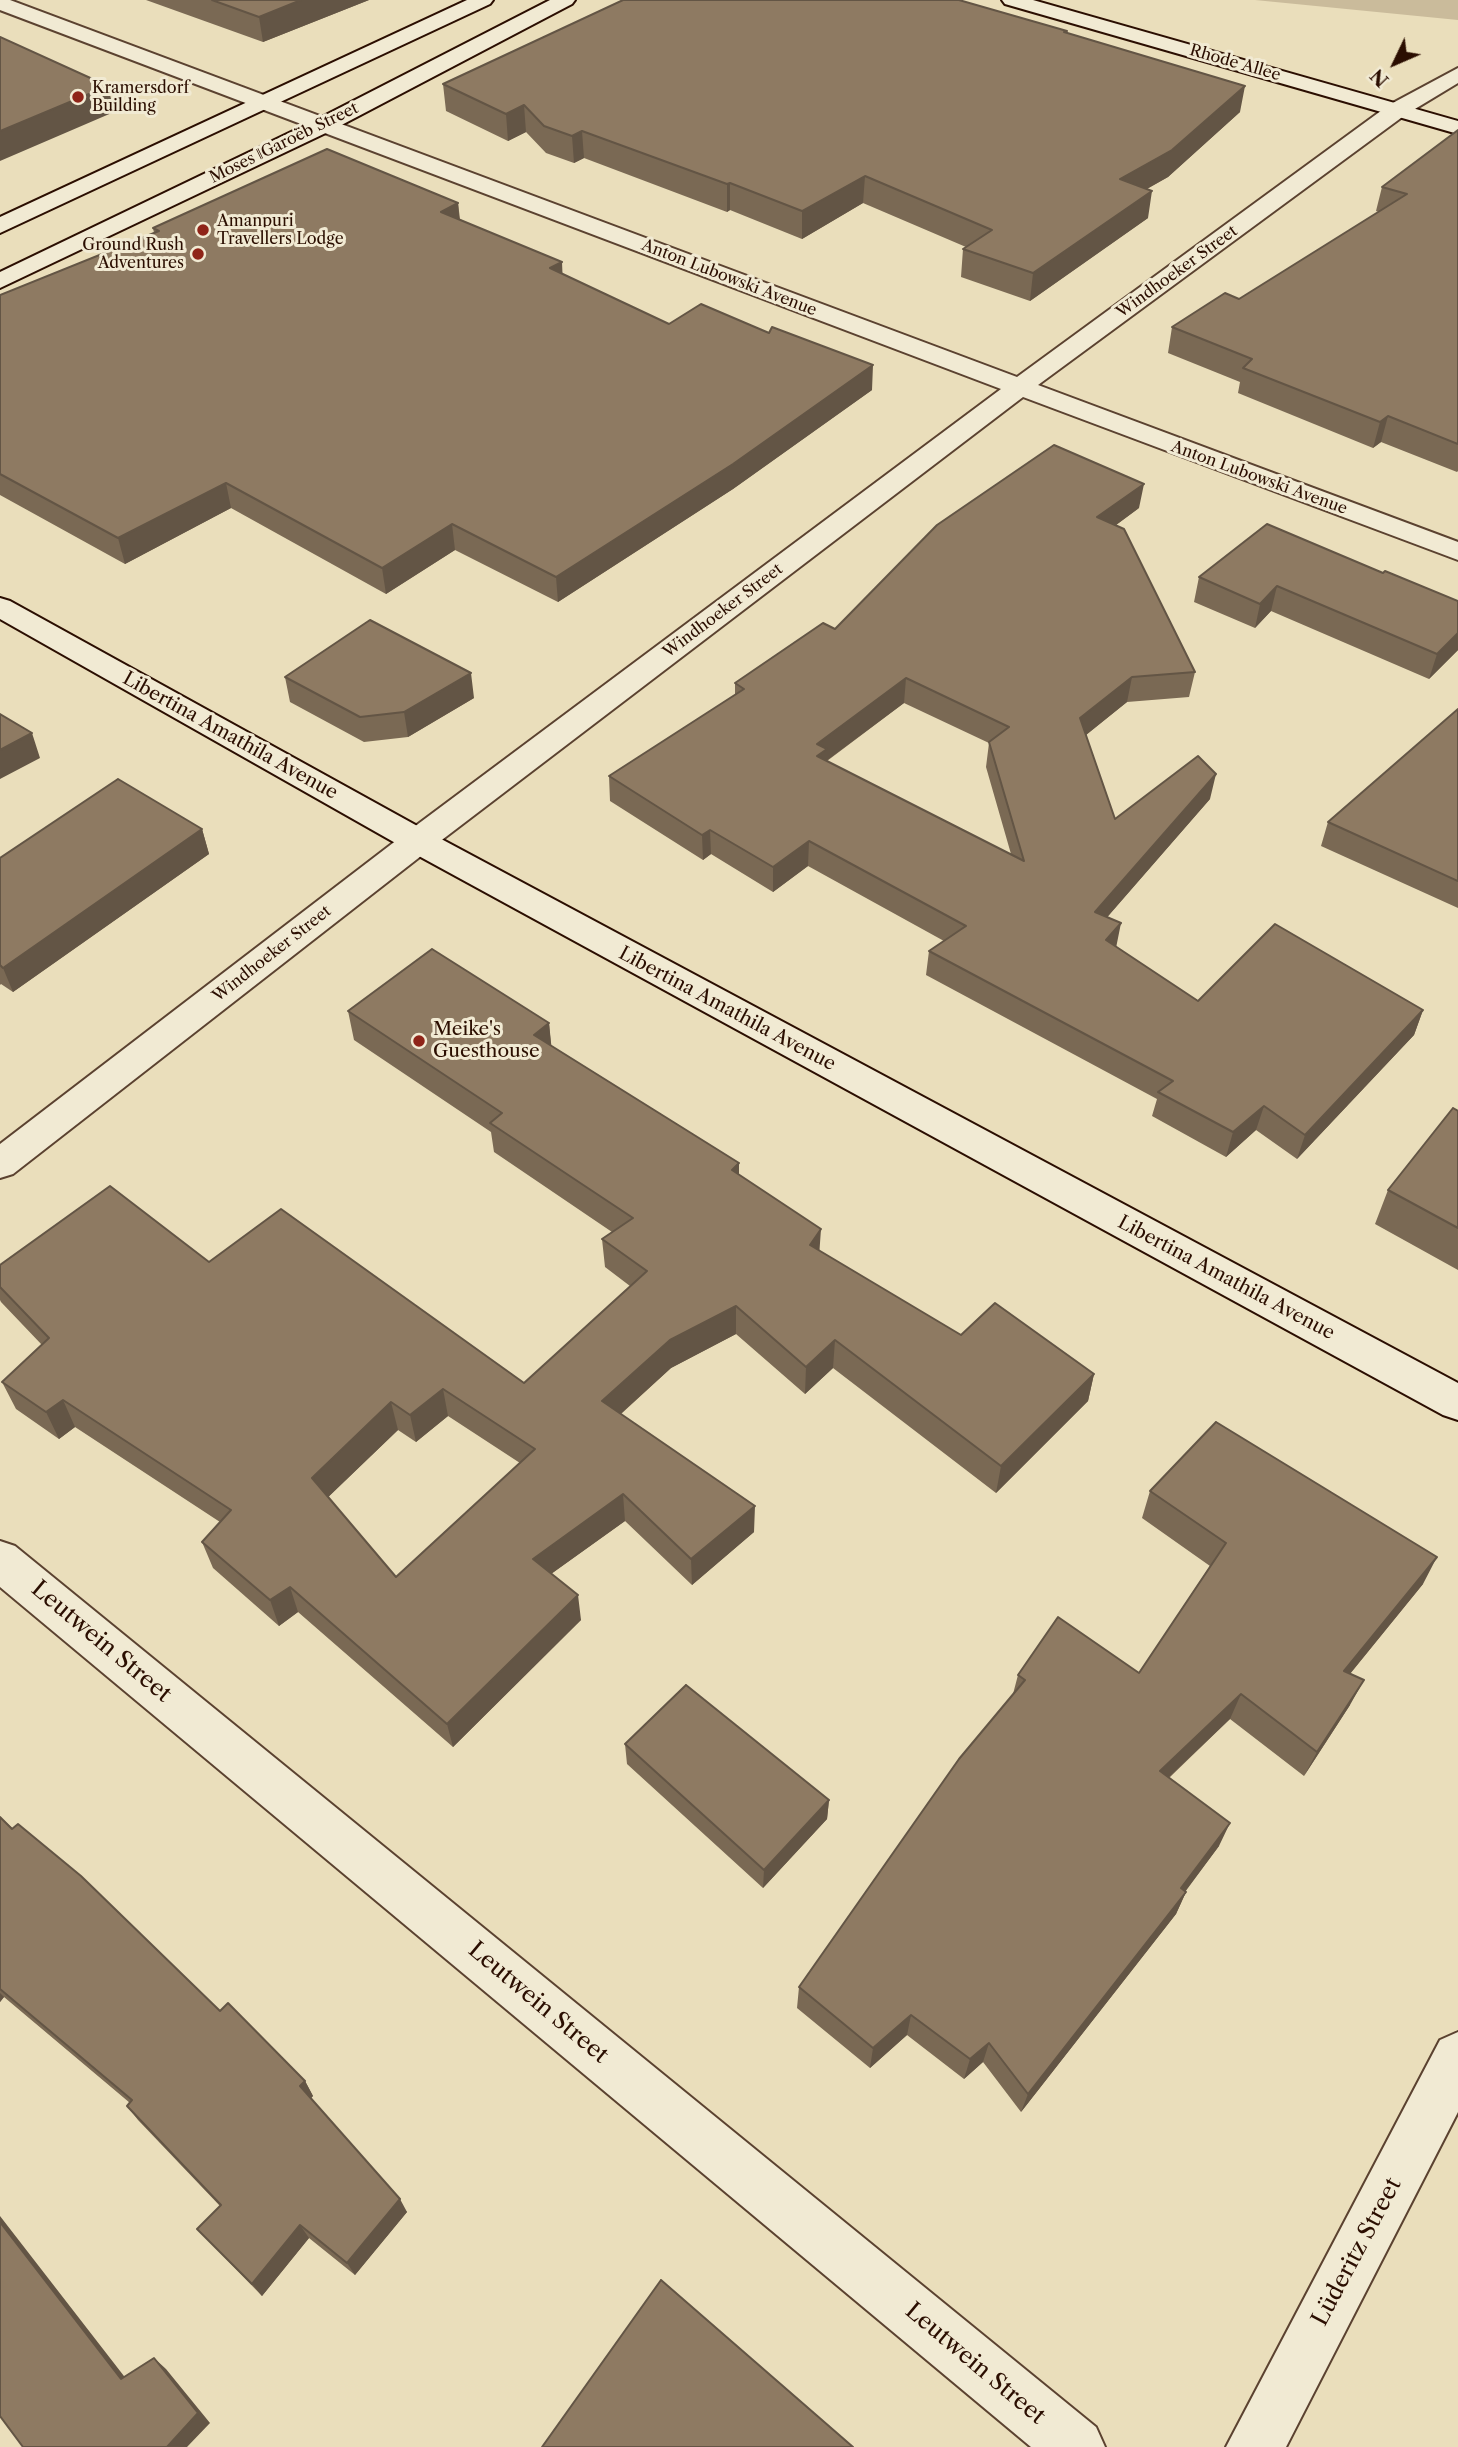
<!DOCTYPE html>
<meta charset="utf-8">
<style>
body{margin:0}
#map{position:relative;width:1458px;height:2447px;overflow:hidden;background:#eadebb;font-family:"Libre Caslon Text",serif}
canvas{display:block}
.north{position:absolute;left:1360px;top:28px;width:70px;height:70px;-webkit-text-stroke:5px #f1ead3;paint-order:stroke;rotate:226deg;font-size:19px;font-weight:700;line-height:28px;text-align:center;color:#2b0e01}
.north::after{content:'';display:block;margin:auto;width:24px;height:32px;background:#2b0e01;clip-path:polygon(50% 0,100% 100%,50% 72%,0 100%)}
</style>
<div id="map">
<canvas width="1458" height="2447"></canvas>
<div class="north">N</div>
</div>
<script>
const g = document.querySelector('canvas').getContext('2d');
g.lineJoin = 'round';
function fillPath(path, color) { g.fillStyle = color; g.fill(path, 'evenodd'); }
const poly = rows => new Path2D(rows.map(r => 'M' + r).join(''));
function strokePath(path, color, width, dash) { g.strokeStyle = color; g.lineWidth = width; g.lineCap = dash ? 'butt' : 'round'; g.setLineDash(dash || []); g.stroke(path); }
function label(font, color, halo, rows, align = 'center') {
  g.font = font + ' "Libre Caslon Text",serif'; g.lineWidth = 6; g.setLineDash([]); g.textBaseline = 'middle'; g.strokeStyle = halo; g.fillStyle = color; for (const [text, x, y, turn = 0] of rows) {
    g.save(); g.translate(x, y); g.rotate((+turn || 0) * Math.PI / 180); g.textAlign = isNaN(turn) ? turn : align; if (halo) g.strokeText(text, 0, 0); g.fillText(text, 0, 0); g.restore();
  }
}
fillPath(poly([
 [1254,0,1458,0,1458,20,1255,0]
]), '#cabb9b');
const street = poly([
 [0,0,10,0,1017,377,1389,105,1458,68,1458,83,1405,115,1038,385,1458,542,1458,560,1023,397,430,849,13,1174,0,1178,0,1144,406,833,1001,389,0,10,0,0],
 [0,1541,15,1546,1096,2427,1105,2447,1031,2447,0,1587,0,1541],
 [1458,2032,1458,2112,1286,2447,1226,2447,1440,2040,1458,2032]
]);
const secondary = poly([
 [467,0,493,0,490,4,0,233,0,217,467,0],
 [550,0,575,0,572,4,332,130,0,288,0,272,316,120,550,0],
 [1002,0,1033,0,1458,121,1458,134,1005,4,1002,0],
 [0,598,10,601,430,833,1458,1383,1458,1420,1443,1415,406,849,0,619,0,598]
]);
strokePath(street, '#5b4230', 4);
strokePath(secondary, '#2b0e01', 4);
fillPath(street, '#f1ead3');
fillPath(secondary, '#f1ead3');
fillPath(poly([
 [146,0,369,0,263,42],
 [1066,33,1240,112,1168,177,1147,189,1148,218,1030,301,961,277,963,249,966,247,863,203,802,239,730,210,727,212,584,158,574,163,546,153,526,132,508,141,446,111,443,84],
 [1458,130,1458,471,1457,472,1381,442,1373,448,1238,393,1240,382,1168,353,1172,327,1239,299,1379,212,1376,211,1382,187],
 [458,203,460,219,563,274,669,324,872,390,733,489,558,602,455,550,386,594,231,508,125,564,0,495,0,295,154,233,153,228],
 [1139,508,1116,525,1195,672,1189,697,1127,702,1086,735,1115,819,1210,799,1107,917,1116,947,1198,1001,1423,1010,1414,1035,1297,1159,1256,1130,1226,1157,1152,1116,1157,1099,926,975,929,951,944,941,808,866,773,892,711,854,703,860,610,801,609,776,735,695,735,683,835,629],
 [904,703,989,743,986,767,1011,854,827,761],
 [1383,573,1458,601,1458,650,1429,679,1271,611,1255,628,1194,602,1199,577],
 [285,677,474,698,408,737,364,742,290,702],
 [1458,709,1458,908,1321,846,1328,822],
 [202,829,209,854,13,992,1,984,0,985,0,858],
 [348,1011,549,1023,551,1046,739,1174,819,1251,961,1335,1094,1374,1088,1401,996,1493,833,1368,805,1394,736,1334,671,1368,621,1414,754,1532,692,1585,625,1521,551,1574,581,1620,453,1747,298,1612,279,1626,213,1568,202,1542,220,1522,75,1427,59,1439,16,1409,2,1382,42,1345,1,1302,0,1300,0,1265,209,1262,524,1383,630,1286,605,1267,602,1239,612,1232,494,1152,491,1132,354,1040],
 [448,1416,520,1463,396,1577,328,1497,398,1430,416,1442],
 [1458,1111,1458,1270,1375,1224,1388,1190],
 [1150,1491,1423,1584,1350,1674,1350,1705,1304,1776,1230,1719,1169,1778,1219,1846,1185,1891,1186,1892,1176,1914,1021,2112,983,2062,964,2079,907,2035,870,2068,797,2008,799,1987,1013,1694,1018,1675,1139,1673,1210,1566,1142,1518],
 [625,1744,829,1800,827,1819,763,1888,627,1764],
 [0,1817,220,2011,305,2081,313,2096,311,2098,407,2212,355,2275,309,2238,262,2296,197,2229,220,2206,138,2120,127,2106,130,2103,4,1997,0,2002]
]), '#7a6954');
fillPath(poly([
 [301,0,369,0,263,42,259,17],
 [108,86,114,112,0,161,0,131],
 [1245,86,1240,112,1168,177,1116,206,1120,179],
 [524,105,526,132,508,141,506,114],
 [582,131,584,158,574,163,572,136],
 [865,176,863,203,802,239,802,211],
 [730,183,730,210,727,212,727,184],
 [1152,191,1148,218,1030,301,1033,273],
 [458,203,460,227,441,212],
 [562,262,563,286,550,268],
 [873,365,872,390,733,489,558,602,556,577],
 [1388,416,1381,442,1373,448,1380,422],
 [226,483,231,508,125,564,118,538],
 [1144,484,1139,508,1093,542,1097,517],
 [452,524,455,550,386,594,382,568],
 [1277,586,1271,611,1255,628,1260,604],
 [1458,633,1458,650,1429,679,1437,654],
 [471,673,474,698,408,737,404,712],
 [1132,677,1127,702,1076,743,1080,718],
 [906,678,904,703,826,761,816,781,817,744],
 [32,733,40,758,0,779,0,750],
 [1216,774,1210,799,1090,937,1095,912],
 [202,829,209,854,13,992,3,968],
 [710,830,711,854,703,860,702,835],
 [809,841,808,866,773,892,773,867],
 [1121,923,1116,948,1106,940],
 [1423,1010,1414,1035,1297,1159,1305,1135],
 [549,1023,552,1052,534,1035],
 [1264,1106,1256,1130,1226,1157,1233,1132],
 [739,1163,739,1192,732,1170],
 [821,1229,819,1257,810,1245],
 [736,1306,736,1334,671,1368,605,1428,602,1401,670,1340],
 [835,1340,833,1368,805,1394,806,1367],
 [1094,1374,1088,1401,996,1493,1001,1466],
 [443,1389,448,1416,416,1442,410,1415],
 [63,1400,75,1427,59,1439,46,1412],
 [391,1402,398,1430,320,1505,312,1478],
 [623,1494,625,1521,537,1584,533,1559],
 [755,1506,754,1532,692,1585,691,1559],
 [1437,1557,1423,1584,1331,1697,1344,1671],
 [290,1587,298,1612,279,1626,270,1600],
 [578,1595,581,1620,453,1747,447,1724],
 [1364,1680,1350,1705,1304,1776,1317,1752],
 [1241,1694,1230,1719,1150,1795,1160,1771],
 [829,1800,827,1819,763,1888,764,1870],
 [1230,1823,1219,1846,1171,1911,1181,1888],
 [1186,1892,1176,1914,1021,2112,1028,2094],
 [0,1993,4,1997,0,2002],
 [911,2015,907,2035,870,2068,873,2048],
 [989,2043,983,2062,964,2079,970,2059],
 [305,2081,313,2096,308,2101,300,2086],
 [400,2199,407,2212,355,2275,347,2263],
 [0,2216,134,2389,121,2379,0,2222],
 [300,2225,309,2238,262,2296,252,2284],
 [154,2358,166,2369,210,2423,187,2447,167,2447]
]), '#635545');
const building = poly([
 [212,0,301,0,259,17,212,0],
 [623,0,959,0,1067,31,1064,32,1245,86,1172,150,1120,179,1152,191,1033,273,963,249,992,230,865,176,802,211,730,183,727,184,582,131,572,136,544,126,524,105,506,114,443,84,623,0],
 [0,37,108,86,0,131,0,37],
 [1458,130,1458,444,1388,416,1380,422,1243,368,1252,359,1172,327,1225,293,1239,299,1407,194,1382,187,1458,130],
 [327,149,458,203,441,212,562,262,550,268,669,324,701,304,769,333,772,327,873,365,733,464,556,577,452,524,382,568,226,483,118,538,0,474,0,295,159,231,153,228,327,149],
 [1054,445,1144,484,1097,517,1124,529,1195,672,1132,677,1080,718,1115,819,1198,756,1216,774,1095,912,1121,923,1106,940,1198,1001,1275,924,1423,1010,1305,1135,1264,1106,1233,1132,1158,1092,1173,1081,929,951,966,926,809,841,773,867,710,830,702,835,609,776,744,689,735,683,823,623,835,629,937,525,1054,445],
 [906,678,1009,727,989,742,1024,861,817,756,827,749,817,744,906,678],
 [1267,524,1383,573,1385,571,1458,601,1458,633,1437,654,1277,586,1260,604,1199,577,1267,524],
 [370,620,471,673,404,712,360,717,285,677,370,620],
 [1458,709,1458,881,1328,822,1458,709],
 [0,714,32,733,0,750,0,714],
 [118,779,202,829,3,968,0,965,0,858,118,779],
 [432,949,549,1023,534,1035,739,1163,732,1170,821,1229,810,1245,961,1335,995,1303,1094,1374,1001,1466,835,1340,806,1367,736,1306,670,1340,602,1401,755,1506,691,1559,623,1494,533,1559,578,1595,447,1724,290,1587,270,1600,202,1542,231,1510,63,1400,46,1412,2,1382,49,1338,0,1287,0,1265,110,1186,209,1262,281,1209,524,1383,647,1271,602,1239,633,1218,490,1123,502,1113,348,1011,432,949],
 [443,1389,535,1449,396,1577,312,1478,391,1402,410,1415,443,1389],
 [1453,1108,1458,1111,1458,1228,1388,1190,1453,1108],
 [1216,1422,1437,1557,1344,1671,1364,1680,1317,1752,1241,1694,1160,1771,1230,1823,1181,1888,1186,1892,1028,2094,989,2043,970,2059,911,2015,873,2048,799,1987,959,1759,1025,1680,1018,1675,1058,1617,1139,1673,1226,1543,1150,1491,1216,1422],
 [686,1685,829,1800,764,1870,625,1744,686,1685],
 [0,1817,12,1829,18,1824,81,1876,220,2011,228,2003,305,2081,300,2086,400,2199,347,2263,300,2225,252,2284,197,2229,221,2205,127,2106,132,2100,0,1989,0,1817],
 [0,2222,121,2379,154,2358,198,2413,167,2447,23,2447,0,2416,0,2222],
 [661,2280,853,2447,542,2447,661,2280]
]);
fillPath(building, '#8e7a62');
strokePath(building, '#635545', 2);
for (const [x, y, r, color] of [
 [78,97,7,"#8f2418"],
 [203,230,7,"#8f2418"],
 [198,254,7,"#8f2418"],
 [419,1041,7,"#8f2418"]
]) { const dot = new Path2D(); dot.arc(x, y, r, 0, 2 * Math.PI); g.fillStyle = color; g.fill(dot); strokePath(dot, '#f1ead3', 2.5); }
label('16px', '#2b0e01', '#f1ead3', [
 ["Rhode Allee",1235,63,16],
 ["Moses ǁGaroëb Street",284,143,-26],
 ["Windhoeker Street",1177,272,-36],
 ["Anton Lubowski Avenue",729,278,21],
 ["Anton Lubowski Avenue",1259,478,20],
 ["Windhoeker Street",723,611,-37],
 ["Windhoeker Street",272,954,-38]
]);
label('16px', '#2b0e01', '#f1ead3', [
 ["Kramersdorf",92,88],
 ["Building",92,106],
 ["Amanpuri",217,221],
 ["Travellers Lodge",217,239],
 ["Ground Rush",184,245,"right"],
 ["Adventures",184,263,"right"]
], 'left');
label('19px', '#2b0e01', '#f1ead3', [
 ["Libertina Amathila Avenue",230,736,29],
 ["Libertina Amathila Avenue",727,1009,28],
 ["Libertina Amathila Avenue",1226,1278,28]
]);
label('19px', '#2b0e01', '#f1ead3', [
 ["Meike's",433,1030],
 ["Guesthouse",433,1052]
], 'left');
label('23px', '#2b0e01', '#f1ead3', [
 ["Leutwein Street",101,1642,40],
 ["Leutwein Street",538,2003,40],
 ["Lüderitz Street",1357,2252,-62],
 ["Leutwein Street",975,2364,40]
]);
</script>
